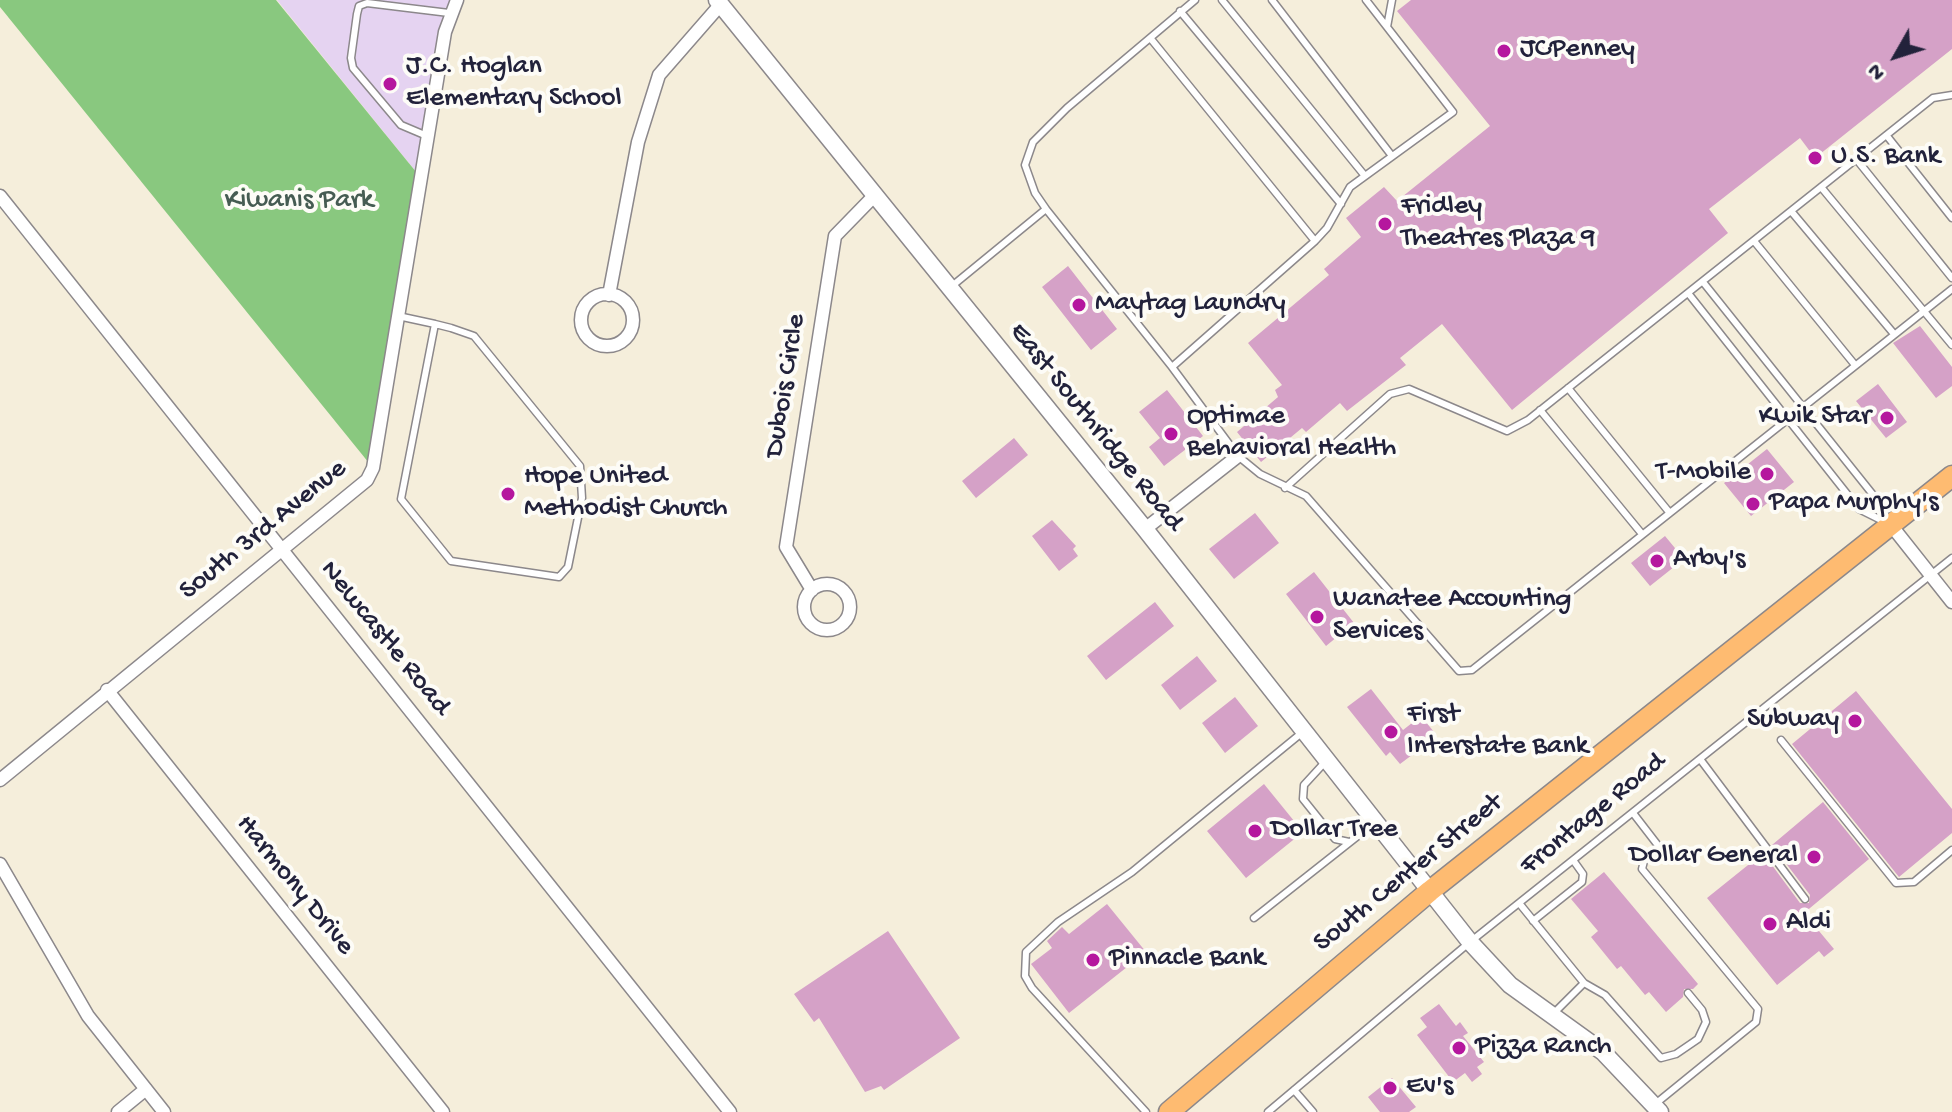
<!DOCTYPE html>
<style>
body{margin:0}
#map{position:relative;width:1952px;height:1112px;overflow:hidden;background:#f5eedb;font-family:"Gochi Hand",sans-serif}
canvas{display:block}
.north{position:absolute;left:1856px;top:16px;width:80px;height:80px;-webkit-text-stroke:6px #fdfcf7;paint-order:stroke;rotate:231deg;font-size:22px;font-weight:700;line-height:32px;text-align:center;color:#22223b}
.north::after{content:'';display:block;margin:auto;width:28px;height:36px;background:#22223b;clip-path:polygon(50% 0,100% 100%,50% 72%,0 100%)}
</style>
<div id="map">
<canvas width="1952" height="1112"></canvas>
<div class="north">N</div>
</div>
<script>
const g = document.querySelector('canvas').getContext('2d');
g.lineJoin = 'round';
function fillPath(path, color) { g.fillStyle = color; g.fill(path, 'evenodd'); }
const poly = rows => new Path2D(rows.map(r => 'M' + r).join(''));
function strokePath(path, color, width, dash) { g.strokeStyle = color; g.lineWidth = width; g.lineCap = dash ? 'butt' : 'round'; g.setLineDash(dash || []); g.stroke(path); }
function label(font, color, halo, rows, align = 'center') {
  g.font = font + ' "Gochi Hand",sans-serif'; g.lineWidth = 8; g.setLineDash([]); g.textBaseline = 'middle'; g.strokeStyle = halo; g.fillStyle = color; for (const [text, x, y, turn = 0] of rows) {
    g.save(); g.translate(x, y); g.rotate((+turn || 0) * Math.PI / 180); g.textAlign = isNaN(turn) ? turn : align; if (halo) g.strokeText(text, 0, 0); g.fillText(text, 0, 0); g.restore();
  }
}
fillPath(poly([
 [277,0,457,0,421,178]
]), '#e5d3f1');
fillPath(poly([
 [0,0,276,0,421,178,373,468,0,7]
]), '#89c87f');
fillPath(poly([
 [1411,0,1952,0,1952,49,1815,158,1800,138,1709,209,1728,233,1512,410,1442,324,1400,358,1406,365,1347,411,1340,403,1306,432,1302,428,1261,462,1237,432,1278,397,1275,390,1282,385,1248,343,1329,275,1324,269,1361,237,1346,218,1384,187,1397,201,1490,126,1397,11],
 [1068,266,1117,329,1091,350,1042,287],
 [1920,326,1952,367,1952,386,1936,398,1893,343],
 [1878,384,1907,422,1886,438,1856,401],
 [1167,390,1203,436,1164,466,1149,447,1160,438,1139,412],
 [1014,438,1028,455,976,498,962,481],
 [1767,449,1794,482,1751,516,1724,483],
 [1255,513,1279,543,1234,579,1209,549],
 [1052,520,1076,546,1073,549,1078,556,1059,571,1032,536],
 [1665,536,1684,559,1650,586,1631,563],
 [1314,572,1354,623,1326,646,1286,594],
 [1155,602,1174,626,1106,680,1087,656],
 [1197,656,1217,681,1180,710,1161,685],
 [1371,689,1403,730,1421,716,1434,732,1409,752,1412,755,1400,764,1390,752,1386,756,1347,707],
 [1856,691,1952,809,1952,833,1899,877,1792,744],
 [1235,697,1258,726,1225,753,1202,723],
 [1264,784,1303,832,1246,878,1207,831],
 [1823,802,1869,859,1804,913,1834,949,1824,957,1819,951,1777,985,1707,898,1763,853,1800,903,1809,903,1810,895,1772,845],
 [1604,872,1698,984,1693,989,1684,989,1683,997,1666,1012,1649,992,1645,995,1621,966,1617,969,1591,937,1598,931,1571,899],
 [1107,904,1146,952,1069,1013,1031,964,1052,948,1047,941,1062,927,1069,934],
 [888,931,960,1038,884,1090,881,1086,865,1092,819,1018,814,1022,794,994],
 [1439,1004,1456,1026,1460,1022,1468,1033,1463,1036,1484,1062,1477,1067,1482,1074,1472,1082,1465,1073,1453,1082,1417,1035,1427,1027,1420,1018],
 [1392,1078,1416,1107,1409,1112,1380,1112,1368,1097]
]), '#d5a1c7');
const service = poly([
 [1222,0,1365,176],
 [1272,0,1392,156],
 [1366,0,1387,27],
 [1392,0,1387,27,1453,112,1350,187,1327,228,1315,241,1172,367,1238,456,1260,474,1306,496,1459,671,1472,670,1952,289],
 [1180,11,1341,204],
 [1151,39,1315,241],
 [427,136,401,125,353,68,351,58,357,14,359,6,367,3,449,13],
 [1887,136,1952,218],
 [1857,160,1952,278],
 [1821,187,1952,345],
 [1046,209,1035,193,1025,165,1033,142,1067,108,1195,0],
 [1791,211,1894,334],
 [1754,241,1855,365],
 [1703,282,1874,496,1889,522],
 [952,286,1046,209,1172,367],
 [1688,293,1859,509,1885,522],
 [398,316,435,324,451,328,474,336,580,466,582,498,568,567,559,577,451,561,401,499,435,324],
 [1568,388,1669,512],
 [1540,410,1642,534],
 [1285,488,1390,394,1409,389,1507,431,1528,420,1933,98,1952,95],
 [1781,740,1896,883,1914,882,1952,850],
 [1700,759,1805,899],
 [1326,761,1304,785,1303,799,1335,839,1349,842],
 [1633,813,1660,848,1644,861,1642,869,1758,1009,1756,1022,1654,1105],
 [1519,903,1584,983,1553,1014],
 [1254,918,1373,824],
 [1533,921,1582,882,1583,874,1573,860],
 [1584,983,1605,995,1661,1058,1676,1054,1698,1039,1706,1022,1702,1010,1688,993],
 [1294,1090,1313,1112],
 [1146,1112,1032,988,1025,976,1026,952,1058,922,1132,872,1304,731],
 [1268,1112,1470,942,1952,558]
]);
const minor = poly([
 [0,196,730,1112],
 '581 320a26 26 0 1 1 52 0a26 26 0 1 1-52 0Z',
 [609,295,638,142,659,75,721,4],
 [1891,525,1952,602],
 [1145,529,1238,456],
 '804 607a23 23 0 1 1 46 0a23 23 0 1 1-46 0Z',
 [812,590,786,547,835,236,873,197],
 [107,690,443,1112],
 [0,780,367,480,373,468,445,32,457,0],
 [0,864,88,1016,164,1112],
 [118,1112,146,1089]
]);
const tertiary = poly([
 [717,0,1145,529,1470,942,1510,985,1603,1052,1660,1112]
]);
const primary = poly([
 [1169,1112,1430,891,1952,476]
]);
strokePath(service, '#8c888b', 9);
strokePath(minor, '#8c888b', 15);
strokePath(tertiary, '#8c888b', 19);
strokePath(primary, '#8c888b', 23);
strokePath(service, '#fff', 6);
strokePath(minor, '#fff', 12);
strokePath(tertiary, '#fff', 16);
strokePath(primary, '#febb71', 20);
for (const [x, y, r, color] of [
 [1504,51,8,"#b5179e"],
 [390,84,8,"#b5179e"],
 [1815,158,8,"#b5179e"],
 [1385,224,8,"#b5179e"],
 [1079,305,8,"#b5179e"],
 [1887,418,8,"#b5179e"],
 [1171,434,8,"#b5179e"],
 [1767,474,8,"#b5179e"],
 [508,494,8,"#b5179e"],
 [1753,504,8,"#b5179e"],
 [1657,561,8,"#b5179e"],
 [1317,617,8,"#b5179e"],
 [1855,721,8,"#b5179e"],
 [1391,732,8,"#b5179e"],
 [1255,831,8,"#b5179e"],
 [1814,857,8,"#b5179e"],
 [1770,924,8,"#b5179e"],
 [1093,960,8,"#b5179e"],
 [1459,1048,8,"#b5179e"],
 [1390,1088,8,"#b5179e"]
]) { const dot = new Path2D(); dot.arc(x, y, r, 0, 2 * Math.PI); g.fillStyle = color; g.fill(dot); strokePath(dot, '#fdfcf7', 3); }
label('28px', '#22223b', '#fdfcf7', [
 ["JCPenney",1520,51],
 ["J.C. Hoglan",406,68],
 ["Elementary School",406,100],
 ["U.S. Bank",1831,158],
 ["Fridley",1401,208],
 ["Theatres Plaza 9",1401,240],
 ["Maytag Laundry",1095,305],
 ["Optimae",1187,418],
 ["Behavioral Health",1187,450],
 ["Kwik Star",1871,418,"right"],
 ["T-Mobile",1751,474,"right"],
 ["Hope United",524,478],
 ["Methodist Church",524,510],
 ["Papa Murphy's",1769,504],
 ["Arby's",1673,561],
 ["Wanatee Accounting",1333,601],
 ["Services",1333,633],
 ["First",1407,716],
 ["Interstate Bank",1407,748],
 ["Subway",1839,721,"right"],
 ["Dollar Tree",1271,831],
 ["Dollar General",1798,857,"right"],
 ["Aldi",1786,924],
 ["Pinnacle Bank",1109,960],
 ["Pizza Ranch",1475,1048],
 ["Ev's",1406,1088]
], 'left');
label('28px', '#465c53', '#fdfcf7', [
 ["Kiwanis Park",299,202]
]);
label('28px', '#22223b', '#fdfcf7', [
 ["Dubois Circle",787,386,-81],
 ["East Southridge Road",1095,428,51],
 ["South 3rd Avenue",264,531,-39],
 ["Newcastle Road",384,639,51],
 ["Frontage Road",1594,815,-39],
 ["South Center Street",1409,874,-39],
 ["Harmony Drive",294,886,51]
]);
</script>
